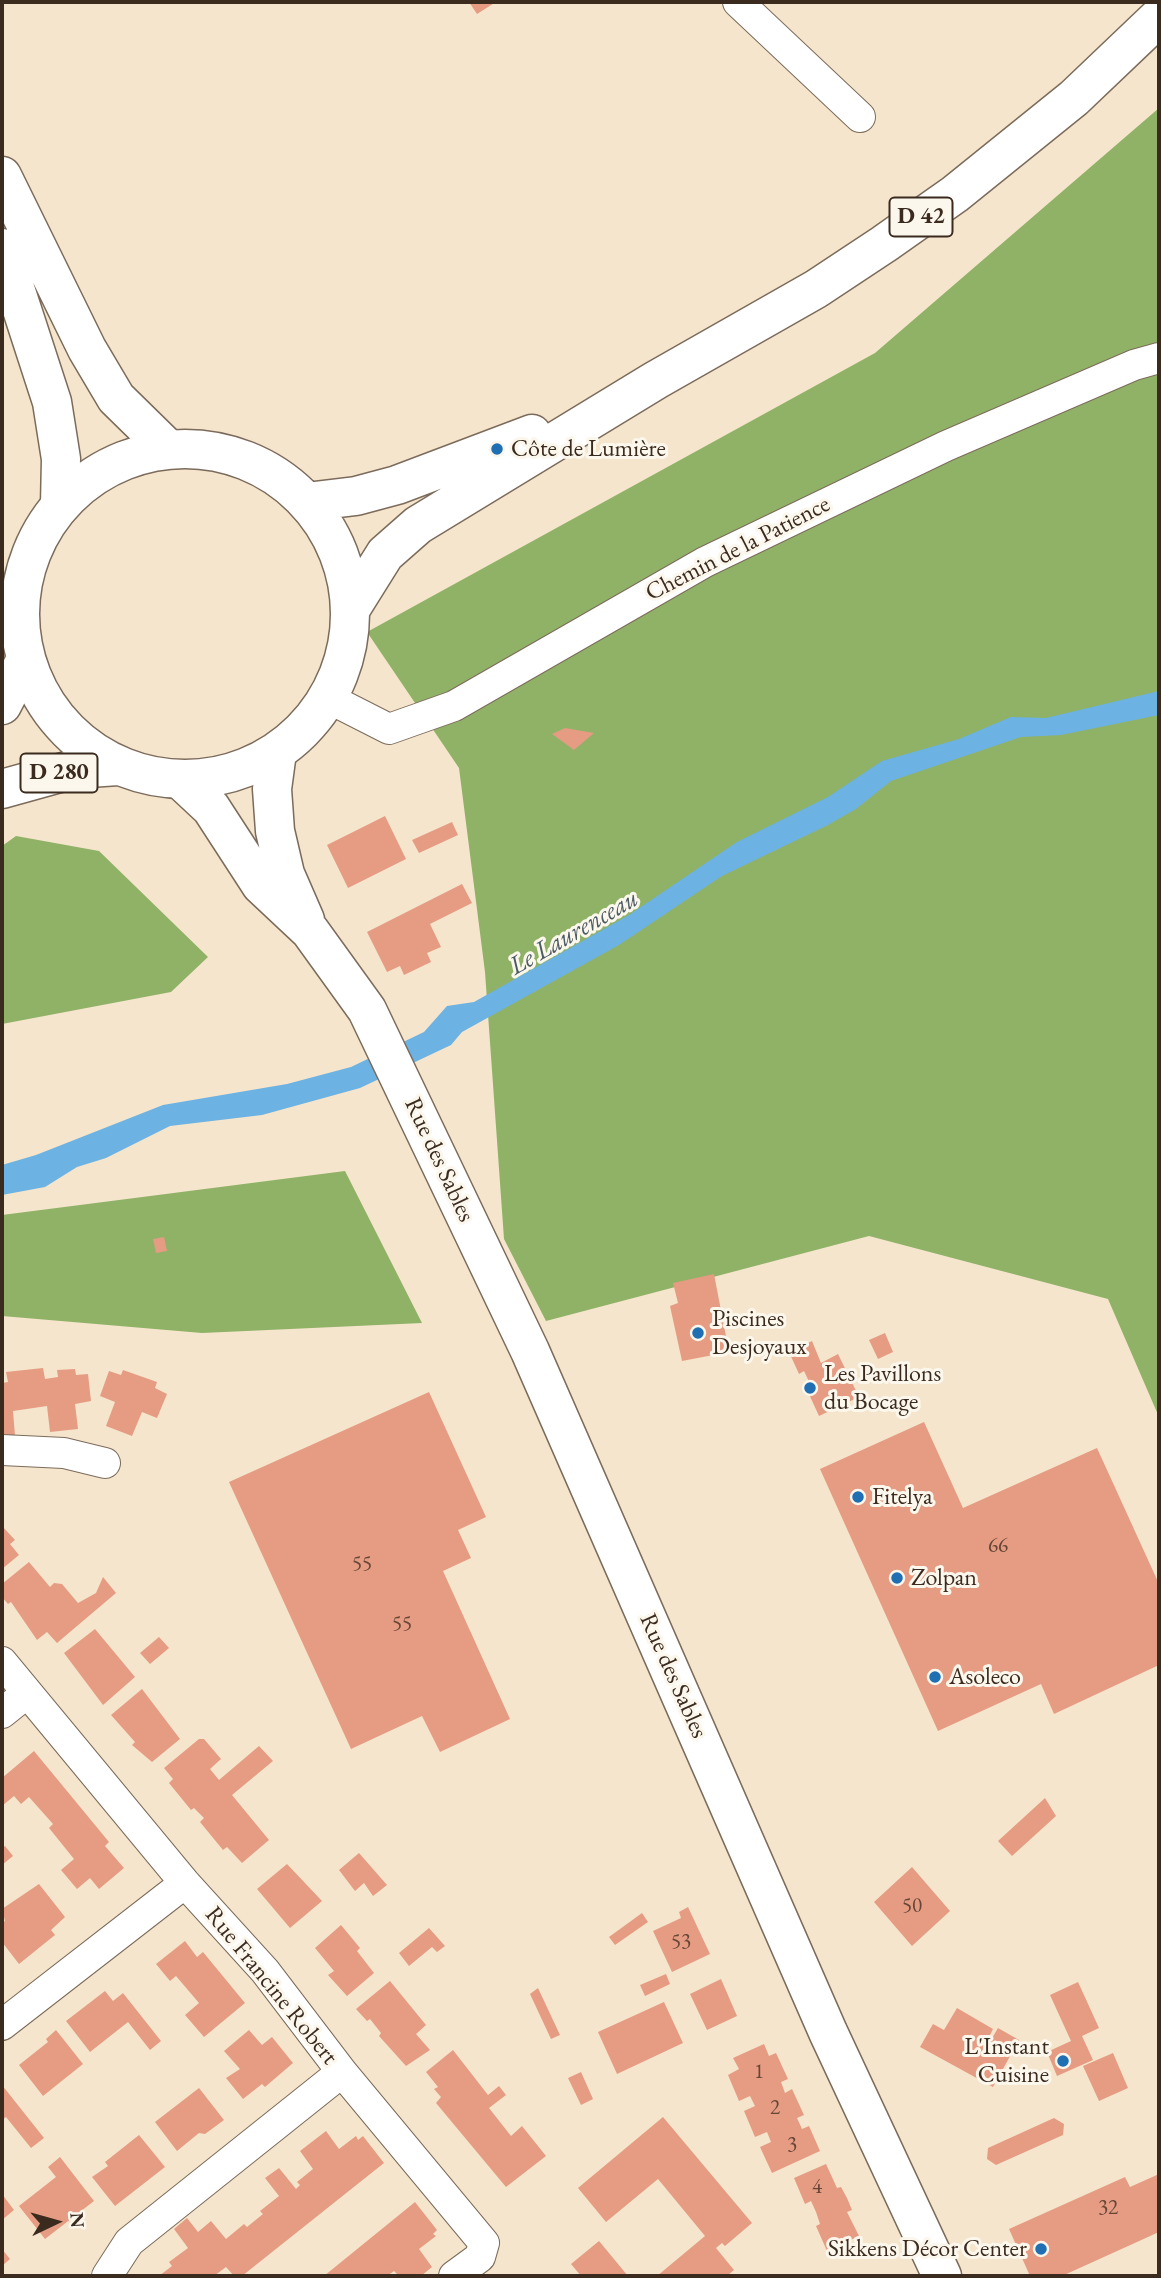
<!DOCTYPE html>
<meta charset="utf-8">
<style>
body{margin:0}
#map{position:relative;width:1161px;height:2278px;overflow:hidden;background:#f5e5cc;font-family:"EB Garamond",serif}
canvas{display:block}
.frame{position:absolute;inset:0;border:4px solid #3b2a1e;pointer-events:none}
.north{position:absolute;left:21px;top:2187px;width:70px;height:70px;-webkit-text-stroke:5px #fbf7ec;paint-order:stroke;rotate:85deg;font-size:19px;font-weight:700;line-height:28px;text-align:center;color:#3b2a1e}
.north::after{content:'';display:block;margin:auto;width:24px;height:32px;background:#3b2a1e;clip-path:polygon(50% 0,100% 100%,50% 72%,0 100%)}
</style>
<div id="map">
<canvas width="1161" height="2278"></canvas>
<div class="frame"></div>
<div class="north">N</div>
</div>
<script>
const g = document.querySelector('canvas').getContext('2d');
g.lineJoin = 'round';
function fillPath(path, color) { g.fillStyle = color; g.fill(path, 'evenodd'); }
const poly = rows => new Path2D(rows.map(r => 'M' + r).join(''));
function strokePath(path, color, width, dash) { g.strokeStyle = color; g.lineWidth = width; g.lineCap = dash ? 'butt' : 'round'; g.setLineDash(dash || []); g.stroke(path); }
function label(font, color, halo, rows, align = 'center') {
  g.font = font + ' "EB Garamond",serif'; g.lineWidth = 6; g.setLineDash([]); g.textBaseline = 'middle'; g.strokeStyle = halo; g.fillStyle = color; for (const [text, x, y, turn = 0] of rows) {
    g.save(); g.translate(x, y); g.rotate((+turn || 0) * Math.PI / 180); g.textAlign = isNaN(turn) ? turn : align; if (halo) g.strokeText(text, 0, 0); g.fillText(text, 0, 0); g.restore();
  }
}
fillPath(poly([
 [1159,108,1159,1417,1108,1299,869,1236,546,1321,504,1239,485,972,459,768,367,632,875,353],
 [16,836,99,851,208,957,171,992,2,1024,2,846],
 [345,1171,422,1323,202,1333,2,1316,2,1215]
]), '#8fb267');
fillPath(poly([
 [1159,691,1159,715,1061,735,1021,737,891,781,856,809,828,825,722,876,619,945,462,1032,451,1045,360,1088,262,1115,170,1126,106,1158,77,1167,45,1187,2,1195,2,1165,36,1155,163,1105,287,1084,351,1067,424,1032,447,1006,474,1002,629,915,737,842,828,797,882,761,959,739,1011,717,1046,718]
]), '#6cb2e3');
fillPath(poly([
 [469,2,496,2,477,14],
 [565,728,594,733,574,750,552,734],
 [385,816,406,859,348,888,327,845],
 [452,822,458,835,419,853,412,840],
 [462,884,472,903,430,924,441,947,427,953,431,962,404,975,400,966,387,972,367,932],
 [164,1237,167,1251,156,1253,153,1239],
 [714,1274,729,1352,682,1361,670,1306,678,1303,673,1283],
 [885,1333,893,1352,878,1359,869,1340],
 [812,1341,821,1363,838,1354,859,1397,819,1416,808,1392,813,1390,804,1371,799,1374,789,1352],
 [43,1368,45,1379,58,1377,57,1370,75,1369,76,1375,88,1374,91,1401,75,1404,78,1429,50,1432,47,1406,13,1411,15,1436,2,1437,2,1383,8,1382,6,1372],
 [123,1370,157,1382,155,1388,167,1394,157,1418,142,1412,132,1436,106,1426,115,1402,100,1396,109,1371,121,1375],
 [429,1392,486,1517,458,1530,471,1558,443,1571,510,1719,440,1752,422,1716,351,1749,229,1482],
 [924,1422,963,1508,1097,1448,1159,1584,1159,1665,1054,1714,1041,1684,938,1731,820,1469],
 [3,1527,15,1540,10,1544,19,1555,2,1569],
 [29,1562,50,1587,54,1583,62,1584,78,1603,96,1593,103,1577,116,1593,57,1643,47,1632,37,1640,11,1602,8,1604,2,1597,2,1584],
 [95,1629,135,1677,103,1705,64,1653],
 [159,1637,169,1648,150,1664,140,1653],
 [142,1689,180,1739,152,1762,132,1745,135,1742,111,1715],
 [199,1739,204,1739,221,1759,210,1769,219,1780,259,1746,273,1761,232,1795,269,1840,242,1863,227,1847,223,1850,200,1822,204,1818,194,1808,191,1810,169,1783,173,1779,164,1768],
 [34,1751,109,1842,105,1846,124,1868,99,1889,90,1878,77,1889,61,1870,74,1859,49,1828,53,1824,29,1797,21,1804,14,1796,2,1806,2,1778],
 [1045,1798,1056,1816,1012,1856,998,1841],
 [5,1846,13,1856,2,1865,2,1848],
 [359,1853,387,1885,373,1896,364,1883,355,1891,339,1870],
 [287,1864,322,1901,290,1928,257,1889],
 [912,1867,950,1911,912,1946,874,1902],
 [39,1884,65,1917,51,1930,55,1935,19,1964,2,1942,2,1923,5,1921,2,1909],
 [688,1907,710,1954,672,1972,653,1931,681,1918,679,1912],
 [642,1913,648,1922,615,1945,609,1937],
 [341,1925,360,1948,357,1951,374,1973,347,1996,328,1975,334,1971,315,1948],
 [429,1928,445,1946,437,1952,432,1947,409,1966,399,1953],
 [185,1941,197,1957,203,1952,245,2003,204,2037,185,2015,199,2003,176,1976,170,1981,156,1964],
 [666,1974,670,1984,645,1996,640,1985],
 [721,1979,737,2016,707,2030,690,1994],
 [390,1981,426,2025,416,2034,430,2050,406,2066,379,2036,381,2033,370,2019,367,2021,356,2009],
 [1078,1982,1099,2028,1082,2036,1093,2060,1057,2076,1047,2052,1071,2041,1050,1995],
 [538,1988,560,2035,551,2039,530,1994],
 [105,1991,113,2001,123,1993,161,2041,150,2050,128,2022,90,2052,66,2021],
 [664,2002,683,2043,617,2074,598,2032],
 [957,2008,993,2029,982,2051,984,2052,998,2028,1019,2040,993,2087,920,2047,933,2024,944,2030],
 [56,2030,83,2064,43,2096,19,2065,48,2042,46,2039],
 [249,2030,262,2045,272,2037,293,2063,265,2087,262,2084,243,2099,226,2078,240,2069,224,2051],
 [764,2044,769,2056,776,2053,788,2079,781,2082,785,2093,792,2089,804,2115,797,2118,802,2129,809,2126,820,2151,772,2173,760,2147,771,2142,767,2132,755,2137,744,2111,755,2106,750,2096,739,2101,728,2075,739,2069,733,2058],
 [453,2050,488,2095,499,2086,506,2095,489,2108,511,2136,522,2126,546,2156,506,2187,436,2103,441,2097,434,2089,438,2087,426,2072],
 [1113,2053,1128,2088,1099,2101,1083,2066],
 [581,2072,593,2099,581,2105,568,2078],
 [2,2085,44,2138,31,2148,6,2117,2,2120],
 [199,2088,224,2120,205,2134,199,2133,177,2151,155,2122],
 [663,2117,752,2223,725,2246,722,2243,716,2248,734,2270,727,2276,657,2276,705,2236,658,2179,606,2222,578,2188],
 [1054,2118,1064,2124,1063,2135,996,2165,987,2159,988,2148],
 [326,2131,339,2149,356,2136,358,2140,363,2136,384,2163,242,2276,234,2276,226,2267,214,2276,159,2276,172,2266,169,2262,188,2248,174,2229,187,2218,198,2232,211,2221,226,2239,244,2224,247,2227,263,2214,260,2211,279,2196,265,2178,279,2168,296,2189,300,2185,297,2182,313,2169,300,2151],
 [139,2135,165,2167,115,2206,92,2177,108,2166,105,2162],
 [60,2157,94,2201,45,2239,19,2206,56,2177,48,2167],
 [826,2164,837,2188,841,2187,847,2198,852,2210,847,2212,859,2236,827,2251,816,2226,820,2224,816,2212,811,2201,805,2204,794,2178],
 [1159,2174,1159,2232,1062,2276,1030,2276,1009,2229,1125,2177,1130,2187],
 [2,2194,14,2210,2,2220],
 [415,2202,437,2230,433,2234,436,2236,419,2249,432,2267,421,2276,399,2276,394,2271,387,2276,324,2276],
 [599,2241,628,2276,581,2276,571,2264],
 [2,2249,10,2259,2,2266]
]), '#e59c82');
const street = poly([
 [738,2,860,117],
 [2,618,19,618],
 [328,698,389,729,454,706,705,562,946,446,1134,365,1159,358],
 [2,1450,64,1453,105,1463],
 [2,1662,185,1883,265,1971,342,2072,484,2243,480,2257,454,2276],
 [2,1713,27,1693],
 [2,2025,185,1883],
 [107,2276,129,2242,342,2072]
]);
const secondary = poly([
 [2,176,87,349,116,398,168,449],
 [2,248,52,402,61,459,60,505],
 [277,752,272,789,275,831,285,874,305,920],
 [181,780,211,808,261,885,310,931,367,1010,530,1351,828,2032,942,2276]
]);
const primary = poly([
 '20 614a165 165 0 1 1 330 0a165 165 0 1 1-330 0Z',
 [306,502,356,496,397,485,532,434],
 [350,610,385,554,418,525,656,380,816,289,884,244,955,194,1074,98,1159,17],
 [2,705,25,661],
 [2,789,74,769,118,766]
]);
strokePath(street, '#7c6b5b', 32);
strokePath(secondary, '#7c6b5b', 41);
strokePath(primary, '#7c6b5b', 41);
strokePath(street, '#fff', 30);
strokePath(secondary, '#fff', 38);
strokePath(primary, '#fff', 38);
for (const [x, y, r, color] of [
 [497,449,7,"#1f6fb2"],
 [698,1333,7,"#1f6fb2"],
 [810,1388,7,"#1f6fb2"],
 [858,1497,7,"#1f6fb2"],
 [897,1578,7,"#1f6fb2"],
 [935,1677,7,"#1f6fb2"],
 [1063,2061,7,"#1f6fb2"],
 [1041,2249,7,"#1f6fb2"]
]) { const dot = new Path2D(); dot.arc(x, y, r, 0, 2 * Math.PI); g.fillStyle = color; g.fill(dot); strokePath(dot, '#fbf7ec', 2.5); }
label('21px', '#664637', null, [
 ["66",998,1546],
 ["55",362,1564],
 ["55",402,1624],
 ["50",912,1906],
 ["53",681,1942],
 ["1",759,2072],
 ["2",775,2108],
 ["3",792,2145],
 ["4",817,2187],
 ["32",1108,2208]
]);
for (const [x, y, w] of [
 [921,217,63],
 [59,773,77]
]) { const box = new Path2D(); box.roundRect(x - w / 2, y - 19.5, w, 39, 5); g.fillStyle = '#fbf7ec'; g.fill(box); strokePath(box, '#3b2a1e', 2); }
label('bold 23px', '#3b2a1e', null, [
 ["D 42",921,217],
 ["D 280",59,773]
]);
label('24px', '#3b2a1e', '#fbf7ec', [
 ["Côte de Lumière",511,449],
 ["Piscines",712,1319],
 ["Desjoyaux",712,1347],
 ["Les Pavillons",824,1374],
 ["du Bocage",824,1402],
 ["Fitelya",872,1497],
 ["Zolpan",911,1578],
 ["Asoleco",949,1677],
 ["L'Instant",1049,2047,"right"],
 ["Cuisine",1049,2075,"right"],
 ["Sikkens Décor Center",1027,2249,"right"]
], 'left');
label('24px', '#3b2a1e', '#fbf7ec', [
 ["Chemin de la Patience",738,549,-27],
 ["Rue des Sables",439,1160,65],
 ["Rue des Sables",673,1676,66],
 ["Rue Francine Robert",271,1986,51]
]);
label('italic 26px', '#4c5a63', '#fbf7ec', [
 ["Le Laurenceau",574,933,-30]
]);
</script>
